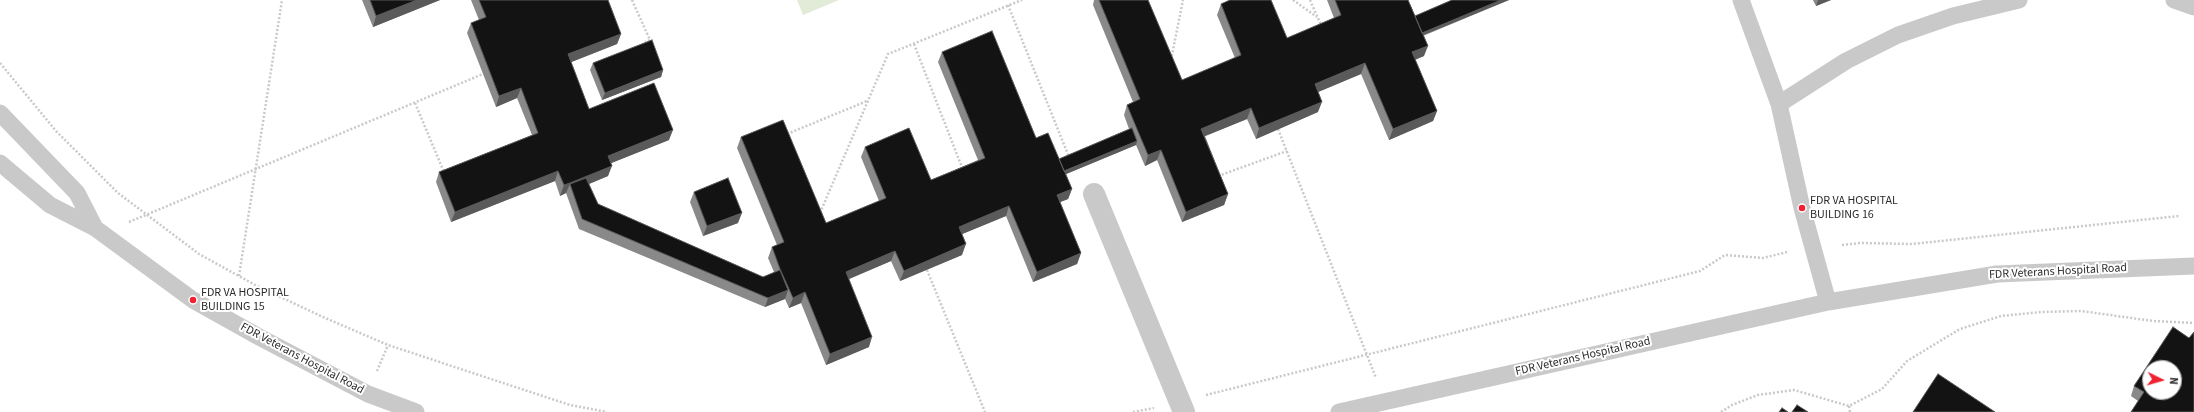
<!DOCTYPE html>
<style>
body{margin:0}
#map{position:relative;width:2194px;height:412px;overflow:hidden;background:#fff;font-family:"Source Sans 3",sans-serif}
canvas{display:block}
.north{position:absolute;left:2142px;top:360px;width:40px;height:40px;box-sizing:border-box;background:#fff;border:1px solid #ababab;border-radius:50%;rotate:95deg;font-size:11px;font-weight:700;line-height:16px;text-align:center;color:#2c2c2c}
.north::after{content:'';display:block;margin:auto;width:14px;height:18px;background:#f02131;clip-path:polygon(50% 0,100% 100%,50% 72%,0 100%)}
</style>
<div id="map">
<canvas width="2194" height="412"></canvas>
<div class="north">N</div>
</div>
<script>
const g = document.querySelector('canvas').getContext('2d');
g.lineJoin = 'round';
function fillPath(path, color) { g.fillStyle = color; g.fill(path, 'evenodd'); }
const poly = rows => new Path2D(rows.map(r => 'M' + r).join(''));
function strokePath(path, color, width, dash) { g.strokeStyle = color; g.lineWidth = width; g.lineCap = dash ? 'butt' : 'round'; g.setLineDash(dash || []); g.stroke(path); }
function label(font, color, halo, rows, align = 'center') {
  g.font = font + ' "Source Sans 3",sans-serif'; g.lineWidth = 4; g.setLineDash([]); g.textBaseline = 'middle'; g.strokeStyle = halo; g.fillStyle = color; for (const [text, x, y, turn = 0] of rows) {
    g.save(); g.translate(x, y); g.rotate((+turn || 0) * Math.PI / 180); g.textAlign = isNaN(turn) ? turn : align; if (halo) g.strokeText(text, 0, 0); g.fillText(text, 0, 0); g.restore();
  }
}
fillPath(poly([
 [797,0,839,0,803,15]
]), '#e2ebd8');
strokePath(poly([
 [632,0,650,40,645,42],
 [1293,0,1317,17],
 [1310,0,1321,25],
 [1008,5,1069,157],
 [914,44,963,170],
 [1171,60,1183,0],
 [0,63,56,131,118,193,199,254,257,286,323,317,388,345,570,405,607,412],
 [415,103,444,172],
 [1278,129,1376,378],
 [787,134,867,101],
 [1218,176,1287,151],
 [820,213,888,54,1022,0],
 [129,222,483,74],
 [1842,245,1860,243,1912,244,2179,216],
 [927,270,985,412],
 [239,276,282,0],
 [377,371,388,345],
 [1206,395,1700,271,1725,255,1763,258,1787,252],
 [1849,406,1850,412],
 [1133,412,1154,408],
 [1721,412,1732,405,1758,395,1794,390,1849,406,1882,389,1907,361,1960,329,2001,316,2041,312,2081,311,2153,321,2194,323]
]), '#c9c9c9', 2.5, [2, 2]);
strokePath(poly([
 [1741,0,1779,104,1802,208,1828,302],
 [2174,0,2194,7],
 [1779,104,1846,61,1898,35,1953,16,2019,0],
 [0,113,77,193,95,228],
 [0,163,50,205,95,228,193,300,261,338,368,394,416,412],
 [1339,412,1828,302,1997,274,2194,266]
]), '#c9c9c9', 17);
strokePath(poly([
 [1094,194,1184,412]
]), '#c9c9c9', 22);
fillPath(poly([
 [362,0,440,0,373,27],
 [471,0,608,0,621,34,617,44,571,62,589,109,669,140,611,163,608,176,589,184,598,204,763,277,774,272,768,258,772,247,777,245,737,148,741,137,826,223,879,201,861,157,865,147,931,180,978,160,938,62,942,52,1059,159,1129,129,1124,115,1127,105,1133,102,1093,5,1094,0,1148,0,1182,80,1235,58,1217,15,1221,4,1287,38,1334,18,1327,0,1408,0,1415,16,1452,0,1509,0,1423,36,1424,56,1415,60,1437,111,1433,121,1389,140,1361,74,1318,92,1318,112,1256,139,1247,119,1205,136,1228,194,1224,205,1182,222,1157,160,1145,166,1136,145,1066,174,1072,189,1068,199,1060,202,1081,253,1077,264,1033,282,1006,216,962,234,962,255,900,281,891,261,849,279,869,347,826,365,801,303,789,308,785,299,765,307,579,229,566,193,560,196,555,181,451,222,436,182,439,172,532,135,517,98,496,107,467,33,471,23,479,20],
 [1813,0,1831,0,1816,6],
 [593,63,663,70,661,77,602,100,590,70],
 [694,192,738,223,703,236,690,202],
 [2189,338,2194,412,2138,401,2131,396,2134,386]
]), '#898989');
fillPath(poly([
 [417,0,440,0,373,27,376,16],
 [1501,0,1509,0,1416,38,1418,35],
 [1818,0,1831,0,1816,6],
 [621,34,617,44,564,65,568,54],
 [1428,46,1424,56,1409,62,1412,52],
 [1365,63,1361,74,1311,95,1315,84],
 [663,70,661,77,602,100,605,93],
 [521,88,517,98,496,107,499,96],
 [1322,102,1318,112,1256,139,1259,128],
 [1251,108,1247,119,1198,139,1201,129],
 [1437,111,1433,121,1389,140,1393,129],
 [673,130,669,140,604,166,608,156],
 [1137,141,1136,145,1059,177,1060,173],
 [1161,150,1157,160,1145,166,1148,155],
 [612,166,608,176,572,191,570,184,566,193,560,196,564,185],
 [558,171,555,181,451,222,455,212],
 [1072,189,1068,199,1053,205,1057,195],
 [1228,194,1224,205,1182,222,1186,212],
 [1009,206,1006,216,955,237,959,227],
 [742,213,738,223,703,236,707,226],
 [966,244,962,255,900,281,904,271],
 [895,251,891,261,842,282,846,272],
 [1081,253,1077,264,1033,282,1037,272],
 [788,290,785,299,765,307,768,298],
 [805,292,801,303,789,308,793,298],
 [872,337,869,347,826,365,830,354]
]), '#5a5a5a');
const building = poly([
 [370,0,417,0,376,16,370,0],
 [479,0,608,0,621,34,568,54,589,109,654,83,673,130,608,156,612,166,570,183,564,185,558,171,455,212,439,172,538,133,521,88,499,96,471,23,486,17,479,0],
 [1099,0,1148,0,1182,80,1241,55,1221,4,1230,0,1271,0,1287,38,1341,15,1335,0,1408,0,1428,46,1412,52,1437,111,1393,129,1365,63,1315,84,1322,102,1259,128,1251,108,1201,129,1228,194,1186,212,1161,150,1148,155,1134,122,1127,105,1140,99,1099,0],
 [1452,0,1501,0,1422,33,1415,16,1452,0],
 [992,31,1036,138,1048,133,1072,189,1057,195,1081,253,1037,272,1009,206,959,227,966,244,904,271,895,251,846,272,872,337,830,354,805,292,793,298,780,269,772,247,784,242,741,137,783,120,826,223,886,198,865,147,909,128,931,180,985,158,942,52,992,31],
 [652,40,663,70,605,93,593,63,652,40],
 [1132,128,1137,141,1064,171,1059,159,1132,128],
 [586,178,598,204,763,277,780,270,788,290,768,298,582,219,570,184,586,178],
 [728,178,742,213,707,226,694,192,728,178],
 [2173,327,2189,338,2194,332,2194,412,2131,412,2144,392,2134,386,2173,327],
 [2150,368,2174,368,2174,392,2150,392,2150,368],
 [1938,374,1995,412,1913,412,1938,374],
 [1797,405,1808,412,1792,412,1797,405],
 [1782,408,1788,412,1779,412,1782,408]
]);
fillPath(building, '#131313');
strokePath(building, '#5a5a5a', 1);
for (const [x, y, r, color] of [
 [1802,208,4,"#f02131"],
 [193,300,4,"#f02131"]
]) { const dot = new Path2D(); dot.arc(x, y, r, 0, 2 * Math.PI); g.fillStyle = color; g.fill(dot); strokePath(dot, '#fff', 1.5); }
label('12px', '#2c2c2c', '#fff', [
 ["FDR VA HOSPITAL",1810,201],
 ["BUILDING 16",1810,215],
 ["FDR VA HOSPITAL",201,293],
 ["BUILDING 15",201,307]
], 'left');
label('12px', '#2c2c2c', '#fff', [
 ["FDR Veterans Hospital Road",2058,272,-3],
 ["FDR Veterans Hospital Road",1583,357,-13],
 ["FDR Veterans Hospital Road",302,359,28]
]);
</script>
